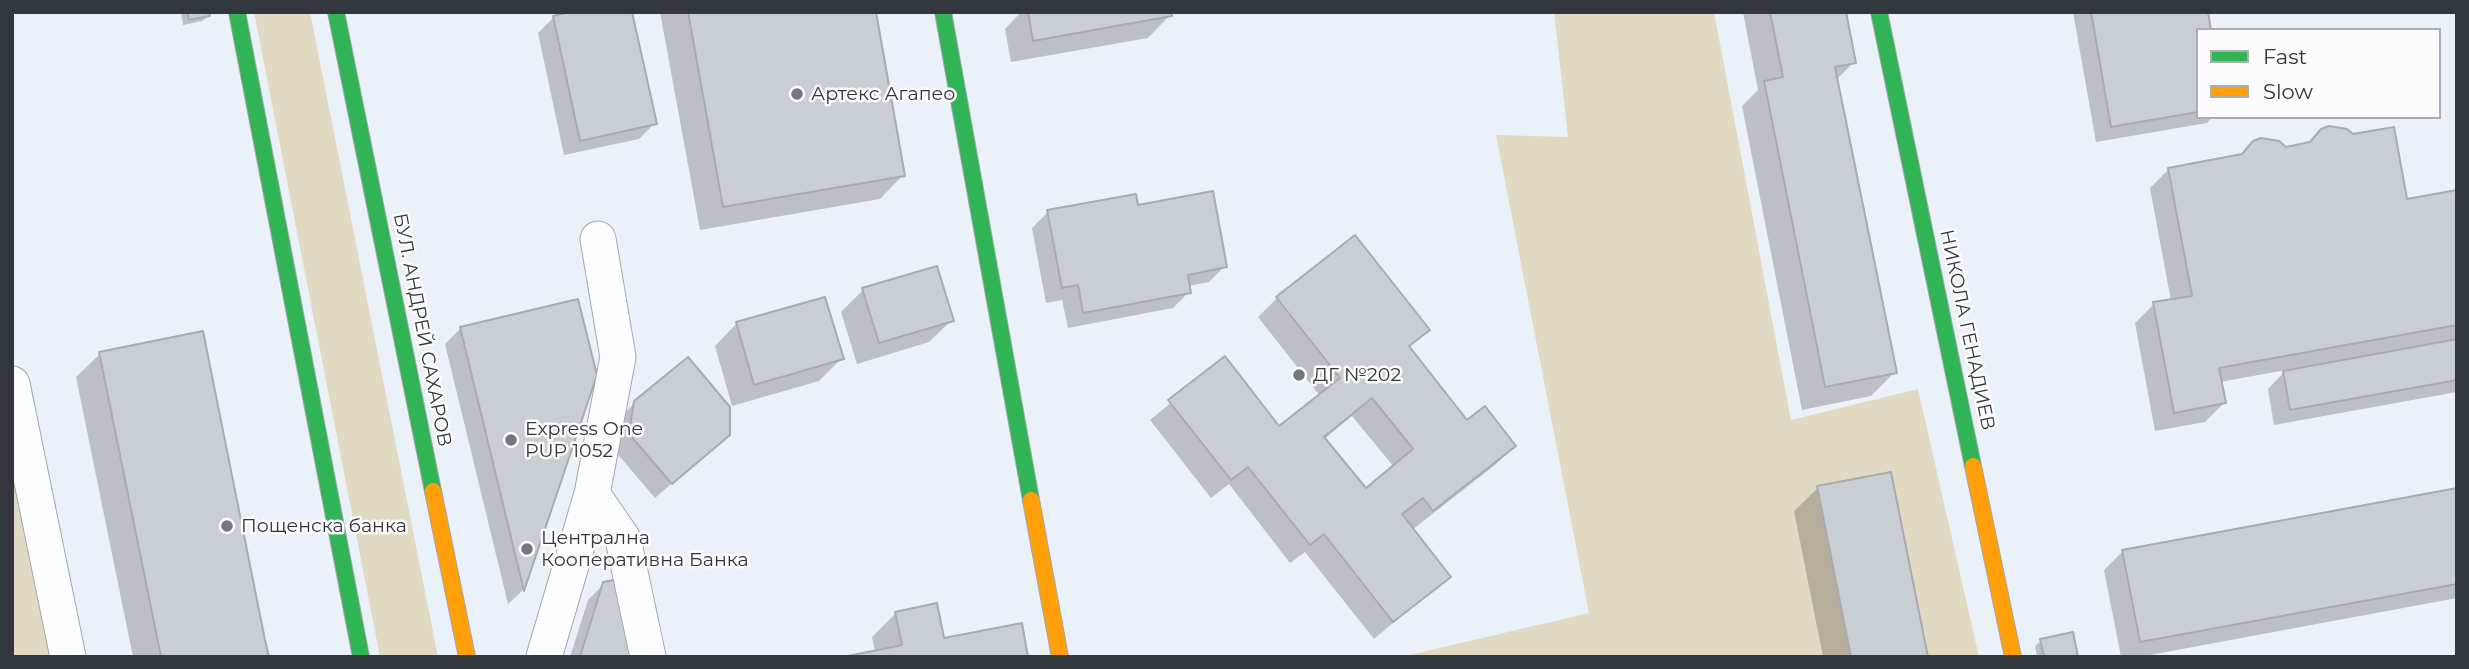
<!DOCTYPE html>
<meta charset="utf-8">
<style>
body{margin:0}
#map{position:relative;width:2469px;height:669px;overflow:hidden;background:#ebf1f8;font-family:Montserrat,sans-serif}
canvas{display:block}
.frame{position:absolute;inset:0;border:14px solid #32373d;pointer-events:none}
.legend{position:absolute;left:2196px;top:28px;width:245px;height:91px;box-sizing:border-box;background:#fcfcfc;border:2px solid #abadb0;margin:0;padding:9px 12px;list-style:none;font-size:21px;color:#32373d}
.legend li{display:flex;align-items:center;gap:14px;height:35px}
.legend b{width:35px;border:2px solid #abadb0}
</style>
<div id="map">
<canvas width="2469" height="669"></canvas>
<div class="frame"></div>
<ul class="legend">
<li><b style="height:9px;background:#30b455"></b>Fast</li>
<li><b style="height:9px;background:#ff9f0a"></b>Slow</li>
</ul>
</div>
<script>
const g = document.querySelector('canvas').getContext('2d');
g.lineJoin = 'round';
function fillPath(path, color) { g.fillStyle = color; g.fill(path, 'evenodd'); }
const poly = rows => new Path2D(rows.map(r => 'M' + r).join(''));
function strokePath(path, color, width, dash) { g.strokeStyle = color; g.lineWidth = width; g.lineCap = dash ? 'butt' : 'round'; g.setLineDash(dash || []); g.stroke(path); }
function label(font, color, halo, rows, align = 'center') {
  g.font = font + ' Montserrat,sans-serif'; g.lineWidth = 5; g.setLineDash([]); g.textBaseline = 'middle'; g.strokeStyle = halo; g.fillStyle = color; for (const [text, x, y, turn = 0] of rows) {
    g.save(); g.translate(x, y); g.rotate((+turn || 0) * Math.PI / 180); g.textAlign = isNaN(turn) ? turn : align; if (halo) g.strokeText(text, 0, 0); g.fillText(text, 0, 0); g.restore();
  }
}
fillPath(poly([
 [254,12,310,12,438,657,380,657],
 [1554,12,1714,12,1791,420,1918,389,1979,657,1401,657,1589,613,1496,135,1568,137],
 [12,384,68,657,12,657]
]), '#e1dac2');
fillPath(poly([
 [181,12,207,12,208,16,202,21,183,25],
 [660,12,874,12,903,175,880,199,700,230],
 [1021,12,1170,12,1170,15,1148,38,1011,62,1005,29],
 [1743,12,1844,12,1854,62,1836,80,1895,372,1871,396,1802,410,1742,106,1758,90],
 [2073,12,2206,12,2198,30,2198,117,2212,117,2207,123,2096,142],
 [554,17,655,123,639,139,564,155,538,33],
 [2285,148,2406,201,2457,192,2457,392,2274,425,2268,389,2286,370,2220,382,2224,403,2205,422,2155,431,2135,323,2154,304,2171,301,2150,188,2169,169],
 [1137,207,1225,266,1209,282,1188,286,1189,292,1173,308,1068,328,1062,300,1046,303,1032,228,1048,212],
 [863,290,952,320,929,342,857,364,841,312],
 [1277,298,1428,330,1409,348,1467,423,1514,446,1495,465,1412,530,1449,576,1374,639,1305,552,1290,563,1229,484,1211,498,1150,420,1224,359,1279,428,1320,396,1258,317],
 [1352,416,1394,467,1365,490,1324,439],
 [737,323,842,358,819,381,732,406,715,346],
 [461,328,595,375,523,590,508,604,445,344],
 [100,354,267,657,133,657,76,377],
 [636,402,728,435,655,498,614,450,619,418],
 [1818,488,1926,657,1823,657,1794,511],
 [2457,490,2457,598,2139,657,2121,657,2104,570,2123,551],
 [604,584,634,657,570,657,588,600],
 [896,613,943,640,875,652,872,637],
 [2041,641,2077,657,2037,657,2035,646]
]), '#0003');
const building = poly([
 [187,12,209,12,210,16,189,20,187,12],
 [569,12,632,12,657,124,580,141,553,16,569,12],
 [688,12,876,12,905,176,723,207,688,12],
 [1028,12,1172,12,1172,16,1033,41,1028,12],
 [1770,12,1846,12,1856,63,1835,67,1897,373,1825,387,1764,81,1783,77,1770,12],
 [2091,12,2208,12,2211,30,2198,30,2198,112,2111,127,2091,12],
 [2329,126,2347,129,2353,134,2394,127,2407,199,2457,190,2457,325,2219,368,2226,403,2174,413,2153,302,2192,296,2168,168,2242,154,2253,141,2261,138,2279,141,2286,147,2310,142,2321,129,2329,126],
 [1213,191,1227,267,1188,275,1191,293,1083,313,1078,285,1062,288,1047,210,1136,194,1138,205,1213,191],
 [1355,235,1430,330,1409,346,1467,420,1485,406,1516,446,1433,511,1423,498,1402,514,1451,577,1393,622,1324,534,1310,545,1248,467,1231,480,1168,400,1225,356,1279,426,1340,378,1276,297,1355,235],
 [1372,398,1413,449,1366,488,1324,437,1372,398],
 [937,266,954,321,879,343,862,288,937,266],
 [825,297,844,359,754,385,736,322,825,297],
 [578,299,597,375,524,591,460,327,578,299],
 [203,331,265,640,269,657,161,657,99,352,203,331],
 [2457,339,2457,380,2290,410,2283,371,2457,339],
 [688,357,730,407,730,435,672,484,629,434,634,401,688,357],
 [1891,472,1928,657,1851,657,1817,486,1891,472],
 [2457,488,2457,584,2140,642,2122,550,2457,488],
 [619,579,636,657,580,657,603,582,619,579],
 [937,603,944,638,1022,623,1028,657,843,657,902,645,895,612,937,603],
 [2073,632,2078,657,2044,657,2040,639,2073,632]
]);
fillPath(building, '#c9ced4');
strokePath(building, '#a6abb0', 2);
const street = poly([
 [12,384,68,657],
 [592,494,623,539,648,657],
 [544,657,592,494,618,357,598,239]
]);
const fast = poly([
 [237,12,361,657],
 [336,12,433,491],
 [943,12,1031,500],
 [1879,12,1973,466]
]);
const slow = poly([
 [1973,466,2013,657],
 [433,491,467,657],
 [1031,500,1060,657]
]);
strokePath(street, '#a2a7ac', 37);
strokePath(fast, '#a2a7ac', 18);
strokePath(slow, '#a2a7ac', 18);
strokePath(street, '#fcfdfe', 35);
strokePath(fast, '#30b455', 16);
strokePath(slow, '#ff9f0a', 16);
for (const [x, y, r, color] of [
 [797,94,7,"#73787e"],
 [1299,375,7,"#73787e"],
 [511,440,7,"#73787e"],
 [227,526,7,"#73787e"],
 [527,549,7,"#73787e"]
]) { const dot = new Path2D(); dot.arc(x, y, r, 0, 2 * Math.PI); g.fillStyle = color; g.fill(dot); strokePath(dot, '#fcfcfc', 2.5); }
label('19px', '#32373d', '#fcfcfc', [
 ["Артекс Агапео",811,94],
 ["ДГ №202",1313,375],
 ["Express One",525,429],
 ["PUP 1052",525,451],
 ["Пощенска банка",241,526],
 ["Централна",541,538],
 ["Кооперативна Банка",541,560]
], 'left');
label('19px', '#32373d', '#fcfcfc', [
 ["БУЛ. АНДРЕЙ САХАРОВ",422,330,79],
 ["НИКОЛА ГЕНАДИЕВ",1967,330,78]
]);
</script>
